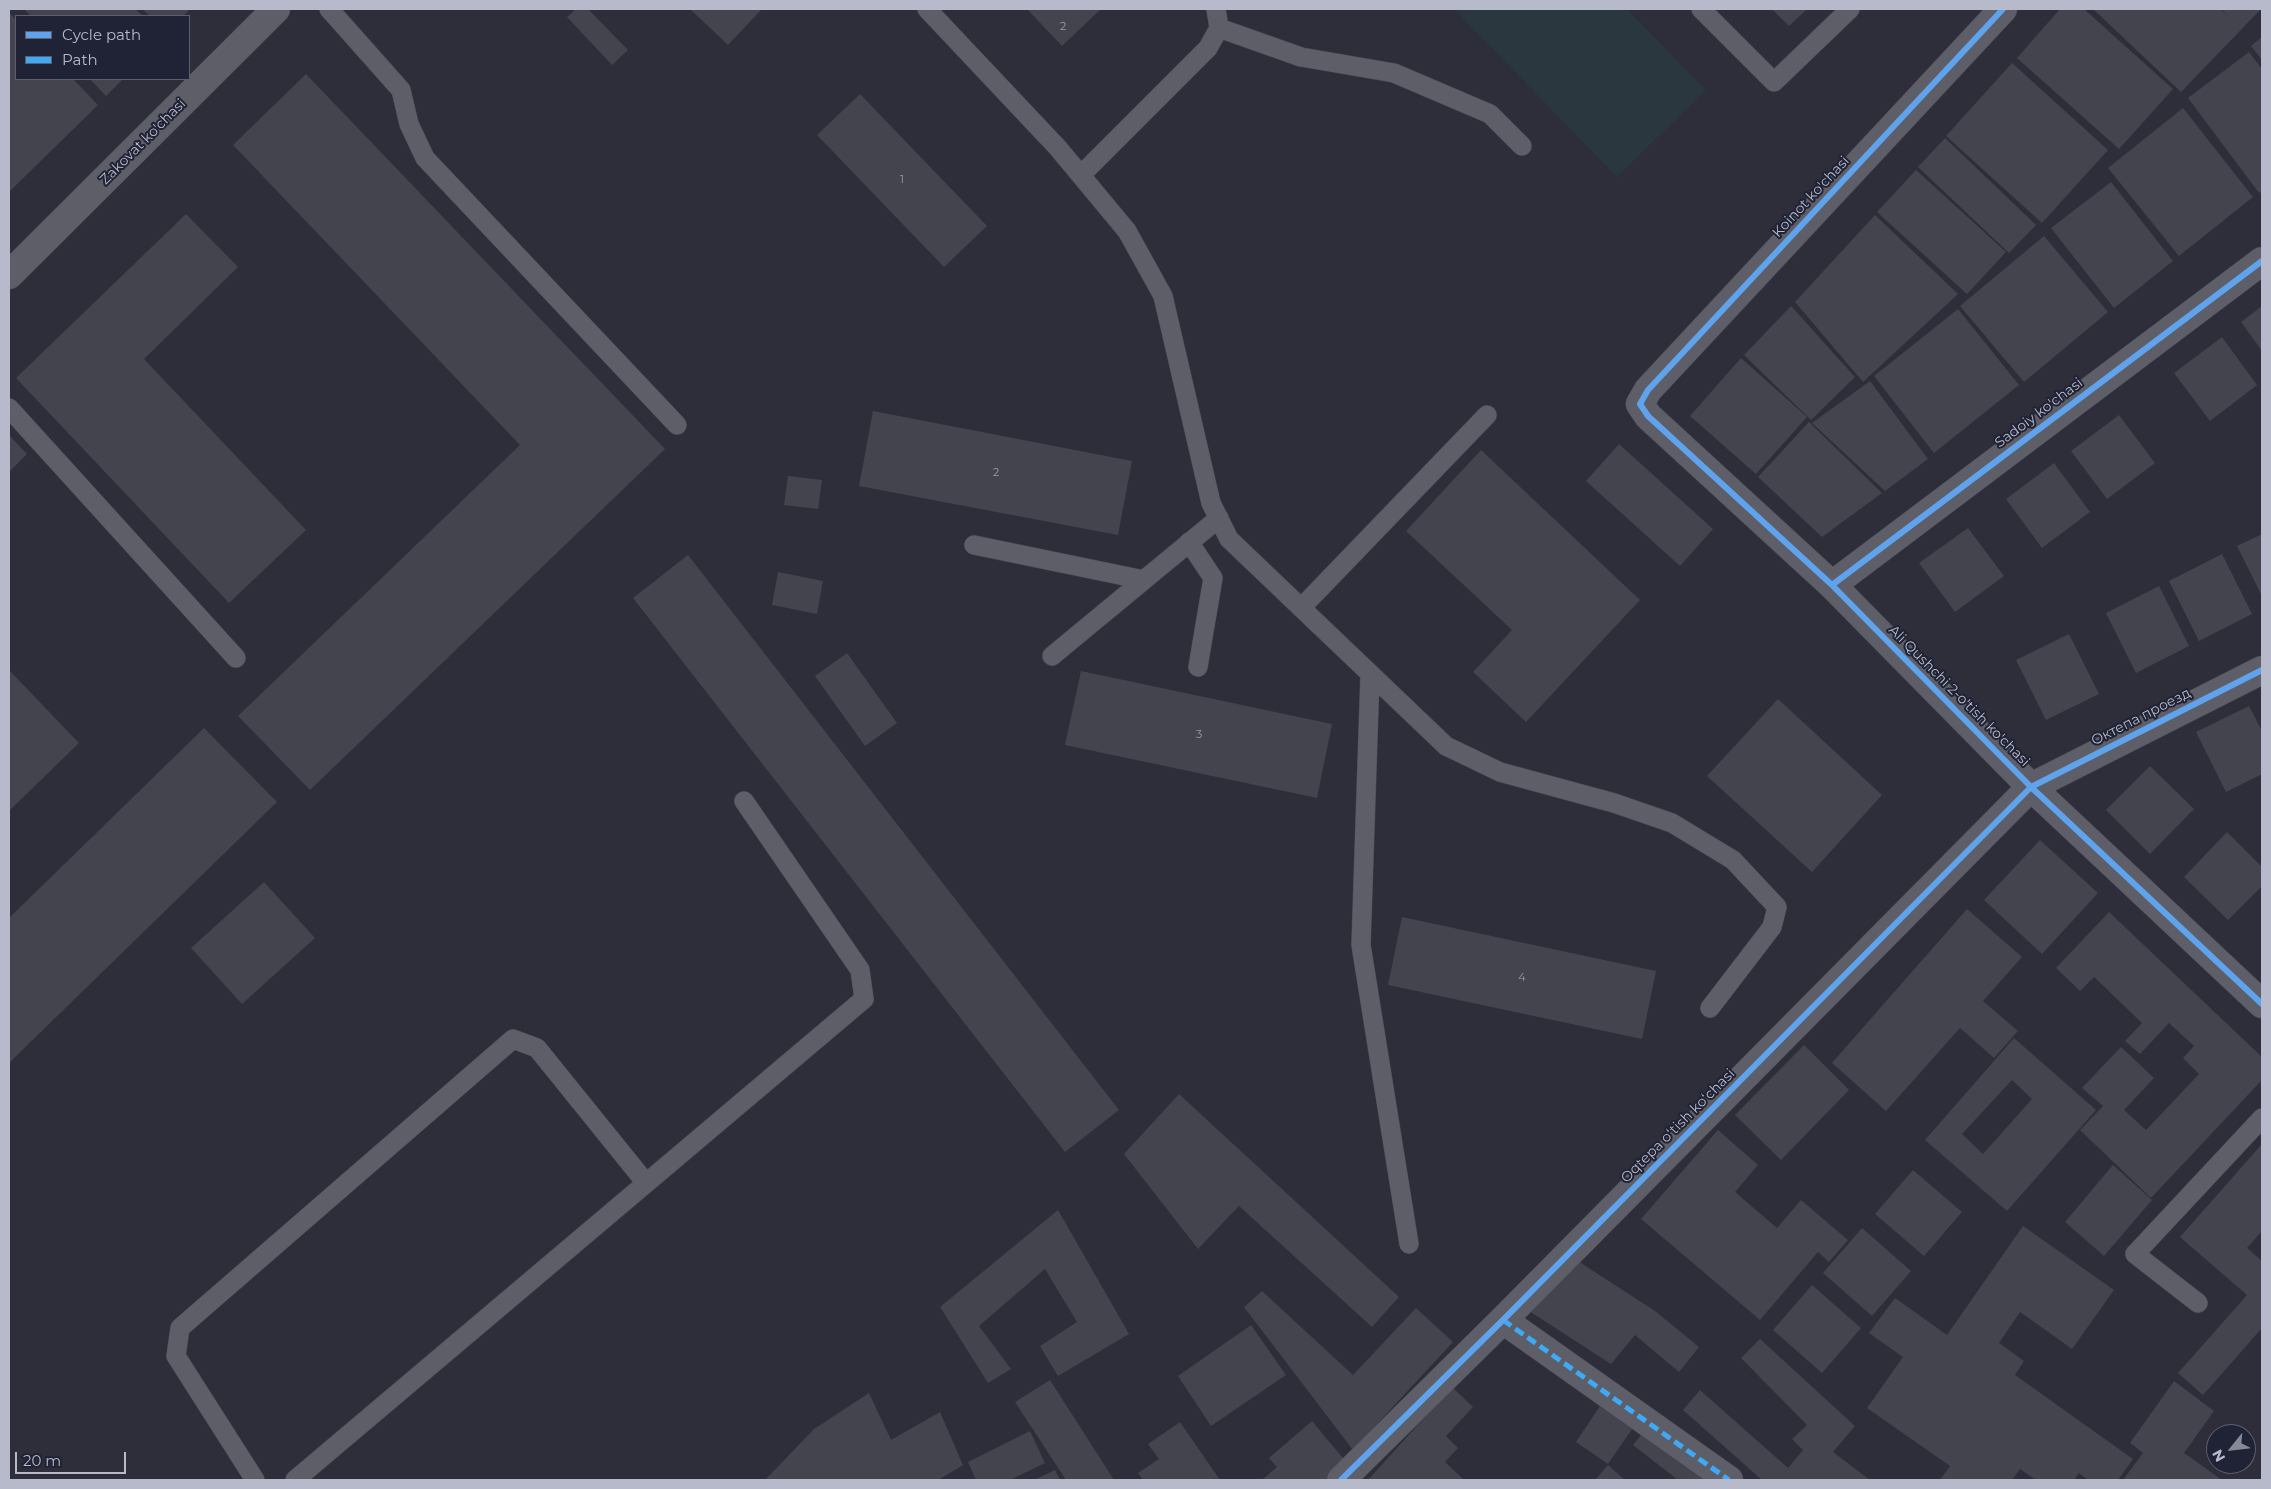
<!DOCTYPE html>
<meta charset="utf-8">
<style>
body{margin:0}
#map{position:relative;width:2271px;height:1489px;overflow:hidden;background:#2d2e39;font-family:Montserrat,sans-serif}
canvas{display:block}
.frame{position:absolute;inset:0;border:10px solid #b7baca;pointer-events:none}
.legend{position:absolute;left:15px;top:15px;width:175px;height:65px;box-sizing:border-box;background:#202335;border:1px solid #5c5f71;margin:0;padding:6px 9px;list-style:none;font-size:15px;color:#b7baca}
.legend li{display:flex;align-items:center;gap:10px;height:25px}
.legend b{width:25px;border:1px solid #5c5f71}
.north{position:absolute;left:2206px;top:1424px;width:50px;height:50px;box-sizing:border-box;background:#202335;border:1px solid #5c5f71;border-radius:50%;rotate:241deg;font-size:14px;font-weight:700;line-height:20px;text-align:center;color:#b7baca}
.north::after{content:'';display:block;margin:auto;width:18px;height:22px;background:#878997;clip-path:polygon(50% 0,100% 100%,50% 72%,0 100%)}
.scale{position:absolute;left:15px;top:1452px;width:111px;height:22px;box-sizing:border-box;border:2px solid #b7baca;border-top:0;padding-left:6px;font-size:15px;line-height:18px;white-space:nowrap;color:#b7baca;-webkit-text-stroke:4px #202335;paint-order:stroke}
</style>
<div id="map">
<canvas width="2271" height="1489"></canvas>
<div class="frame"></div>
<ul class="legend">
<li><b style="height:6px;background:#60a3ed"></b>Cycle path</li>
<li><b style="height:6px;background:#3fa9f5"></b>Path</li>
</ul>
<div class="north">N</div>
<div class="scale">20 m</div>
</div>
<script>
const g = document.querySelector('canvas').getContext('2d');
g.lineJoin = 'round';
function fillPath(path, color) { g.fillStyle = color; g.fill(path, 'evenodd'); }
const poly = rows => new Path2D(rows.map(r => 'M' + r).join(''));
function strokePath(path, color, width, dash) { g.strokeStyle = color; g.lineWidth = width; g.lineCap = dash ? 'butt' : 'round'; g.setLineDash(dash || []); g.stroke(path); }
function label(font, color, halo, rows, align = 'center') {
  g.font = font + ' Montserrat,sans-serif'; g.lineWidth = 4; g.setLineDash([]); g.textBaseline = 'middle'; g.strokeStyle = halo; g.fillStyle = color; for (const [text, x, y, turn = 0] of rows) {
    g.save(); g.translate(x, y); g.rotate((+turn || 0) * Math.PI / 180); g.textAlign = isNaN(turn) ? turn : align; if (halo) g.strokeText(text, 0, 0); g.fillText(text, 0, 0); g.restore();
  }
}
fillPath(poly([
 [1454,9,1627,9,1706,90,1617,177]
]), '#2a373f');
fillPath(poly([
 [24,9,135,9,143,16,31,16],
 [142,9,190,9,183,16,150,16],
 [576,9,588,9,628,50,612,65,567,17],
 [690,9,762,9,728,45],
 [1027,9,1101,9,1062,46],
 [1772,9,1807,9,1789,26],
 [2060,9,2084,9,2173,89,2119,149,2017,58],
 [2093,9,2220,9,2231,19,2221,9,2261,9,2181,92],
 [9,12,16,20,16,79,73,79,98,105,9,192],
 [2262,37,2262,60,2251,46],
 [2249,52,2262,69,2262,190,2259,193,2188,98],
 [2012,63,2108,150,2042,223,1946,136],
 [306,74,665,449,310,790,238,716,520,445,233,145],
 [90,79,123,79,106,96],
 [860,94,987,226,944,267,817,135],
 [2183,108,2253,197,2179,256,2108,168],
 [1945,138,2036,225,2009,253,1918,167],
 [1916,170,2006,252,1967,294,1877,212],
 [2111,182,2173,261,2114,308,2051,228],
 [186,214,238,267,144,359,306,530,229,603,16,378],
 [1875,215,1958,294,1863,382,1795,302],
 [2044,236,2108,312,2024,382,1960,306],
 [1791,306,1855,377,1811,420,1744,355],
 [2262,306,2262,351,2241,322],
 [1958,309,2019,385,1934,453,1874,376],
 [2222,337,2257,385,2210,421,2174,373],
 [1741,358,1807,417,1756,474,1690,416],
 [1870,381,1928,459,1885,491,1812,423],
 [873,411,1132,461,1118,535,859,486],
 [2119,415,2155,463,2107,499,2071,451],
 [1809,422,1882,493,1822,537,1758,477],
 [9,435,27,454,9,472],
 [1619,444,1713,529,1680,566,1586,481],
 [1481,450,1640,600,1526,722,1473,672,1512,630,1406,531],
 [2054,463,2090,512,2042,548,2006,499],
 [788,476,822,480,818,509,784,505],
 [1968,528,2004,576,1955,612,1919,563],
 [2262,534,2262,596,2237,546],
 [2222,554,2252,614,2199,641,2169,581],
 [688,555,1119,1110,1065,1152,633,598],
 [778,572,823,581,817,614,772,605],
 [2159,586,2189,646,2136,673,2106,613],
 [2069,634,2099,694,2046,720,2016,660],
 [847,653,897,723,865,746,815,676],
 [9,670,79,743,9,811],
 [1081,671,1332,724,1317,798,1065,745],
 [1778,699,1882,795,1812,872,1707,776],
 [2249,706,2262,731,2262,774,2226,792,2196,732],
 [204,728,277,802,9,1063,9,918],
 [2150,766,2194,809,2150,854,2106,810],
 [2227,832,2262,867,2262,886,2228,920,2184,877],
 [2040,840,2098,893,2042,954,1984,900],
 [264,882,315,938,242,1004,191,948],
 [1967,909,2022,957,1983,1001,2018,1031,1994,1058,1960,1028,1886,1111,1832,1063],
 [2109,912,2262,1057,2262,1080,2151,1198,2080,1130,2103,1106,2082,1088,2121,1047,2154,1078,2124,1110,2146,1130,2199,1074,2183,1058,2194,1046,2169,1023,2140,1054,2125,1041,2142,1023,2094,977,2080,991,2056,968],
 [1402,917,1656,971,1642,1039,1388,985],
 [2014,1038,2096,1110,2007,1211,1925,1140],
 [2012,1080,2032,1099,1983,1154,1962,1134],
 [1804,1045,1849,1090,1781,1160,1735,1115],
 [1179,1094,1399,1297,1372,1327,1239,1206,1198,1249,1124,1154],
 [1718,1130,1758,1165,1735,1192,1777,1228,1801,1200,1848,1240,1829,1262,1818,1252,1760,1320,1641,1219],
 [2262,1144,2262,1231,2247,1248,2262,1261,2262,1328,2203,1395,2178,1373,2247,1295,2180,1237],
 [2113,1165,2152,1200,2104,1256,2065,1222],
 [1913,1170,1962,1212,1924,1256,1875,1214],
 [1058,1210,1129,1334,1058,1376,1040,1346,1077,1322,1045,1269,979,1326,1011,1369,988,1383,940,1307],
 [2023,1226,2114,1290,2072,1349,2020,1312,1999,1343,2024,1361,2015,1375,2133,1459,2118,1480,2088,1480,2079,1473,2074,1480,2036,1480,2020,1469,2012,1480,1940,1480,1950,1466,1867,1408,1903,1357,1869,1333,1895,1298,1947,1335],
 [1862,1228,1911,1271,1872,1316,1823,1273],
 [1578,1261,1655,1311,1699,1347,1679,1372,1635,1335,1611,1364,1529,1311],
 [1812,1285,1861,1328,1822,1373,1773,1330],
 [1262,1291,1353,1375,1416,1308,1453,1342,1353,1450,1244,1307],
 [1251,1325,1286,1375,1211,1426,1178,1376],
 [1760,1339,1855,1426,1833,1452,1870,1480,1762,1480,1683,1410,1700,1390,1788,1468,1803,1450,1792,1439,1807,1425,1741,1358],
 [1050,1380,1114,1480,1066,1480,1015,1402],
 [2174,1381,2214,1411,2184,1453,2222,1480,2123,1480,2143,1453,2130,1443],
 [1452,1387,1473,1407,1446,1436,1458,1448,1445,1462,1463,1479,1368,1480],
 [869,1393,891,1440,940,1412,963,1465,938,1480,765,1480,814,1429],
 [1606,1397,1639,1419,1608,1464,1576,1442],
 [1312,1421,1347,1463,1327,1480,1262,1480,1277,1467,1269,1458],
 [1180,1422,1220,1480,1143,1480,1138,1473,1159,1459,1148,1444],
 [1648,1426,1718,1480,1678,1480,1633,1445],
 [1030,1431,1045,1463,1010,1480,976,1480,968,1462],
 [1608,1465,1625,1480,1595,1480],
 [1055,1470,1060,1480,1034,1480]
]), '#43444e');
const service = poly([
 [329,9,401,90,409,124,425,158,677,425],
 [927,9,1058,148,1127,231,1163,296,1211,503,1229,539,1446,746,1500,772,1614,803,1672,823,1733,860,1777,907,1772,927,1710,1008],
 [1701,9,1774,82,1850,9],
 [1219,28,1301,57,1394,73,1490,114,1522,146],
 [1081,175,1208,48,1219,28,1216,9],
 [9,408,236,658],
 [1189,542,1213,578,1198,667],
 [974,545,1144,580],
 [1301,608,1487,415],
 [1052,656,1219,518],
 [1370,675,1361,945,1409,1244],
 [2198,1303,2135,1254,2262,1118],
 [255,1480,176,1356,180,1328,513,1039,537,1048,646,1183],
 [295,1480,864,999,860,970,744,801]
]);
const minor = poly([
 [2003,9,1648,390,1640,404,1648,416,1832,585,2031,787,2262,1004],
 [1832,585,2262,261],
 [1503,1320,1729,1480],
 [1341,1480,1503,1320,2031,787,2262,670]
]);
const tertiary = poly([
 [9,275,276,9]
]);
strokePath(service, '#484951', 20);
strokePath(minor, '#484951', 29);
strokePath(tertiary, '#484951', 29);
strokePath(service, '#5d5e68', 19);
strokePath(minor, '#5d5e68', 28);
strokePath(tertiary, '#5d5e68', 28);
strokePath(poly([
 [1503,1320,1729,1480]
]), '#3fa9f5', 5, [10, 5]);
strokePath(poly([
 [2003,9,1648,390,1640,404,1648,416,1832,585,2031,787,2262,1004],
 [1832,585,2262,261],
 [1341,1480,1503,1320,2031,787,2262,670]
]), '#60a3ed', 6);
label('11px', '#9a9cab', null, [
 ["2",1063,27],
 ["1",902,180],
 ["2",996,473],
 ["3",1199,735],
 ["4",1522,978]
]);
label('14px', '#b7baca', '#202335', [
 ["Zakovat ko'chasi",143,142,-45],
 ["Koinot ko'chasi",1811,197,-47],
 ["Sadoiy ko'chasi",2039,413,-37],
 ["Ali Qushchi 2-o'tish ko'chasi",1959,696,45],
 ["Октепа проезд",2141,717,-27],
 ["Oqtepa oʻtish koʻchasi",1678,1126,-45]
]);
</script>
